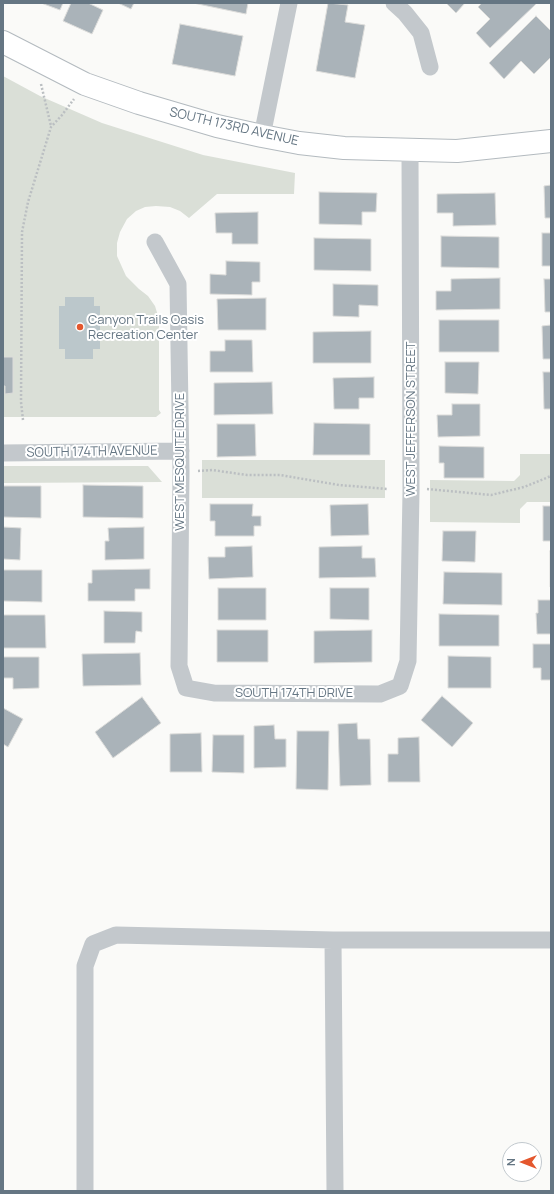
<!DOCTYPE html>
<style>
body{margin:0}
#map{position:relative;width:554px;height:1194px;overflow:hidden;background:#fafaf8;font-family:Manrope,sans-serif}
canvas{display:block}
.frame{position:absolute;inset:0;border:4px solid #657683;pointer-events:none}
.north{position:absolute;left:502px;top:1142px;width:40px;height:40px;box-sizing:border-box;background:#fff;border:1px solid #c1c8cd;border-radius:50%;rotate:270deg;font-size:11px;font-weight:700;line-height:16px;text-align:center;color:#657683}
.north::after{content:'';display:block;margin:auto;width:14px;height:18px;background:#e4572e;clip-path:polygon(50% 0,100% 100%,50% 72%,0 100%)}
</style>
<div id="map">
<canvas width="554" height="1194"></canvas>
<div class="frame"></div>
<div class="north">N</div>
</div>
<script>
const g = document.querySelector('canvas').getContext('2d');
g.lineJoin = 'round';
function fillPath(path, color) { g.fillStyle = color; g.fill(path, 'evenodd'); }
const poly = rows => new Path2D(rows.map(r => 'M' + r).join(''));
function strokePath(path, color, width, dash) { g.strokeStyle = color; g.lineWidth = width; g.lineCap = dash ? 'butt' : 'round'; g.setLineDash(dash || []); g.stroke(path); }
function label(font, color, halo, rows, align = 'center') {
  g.font = font + ' Manrope,sans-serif'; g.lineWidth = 4; g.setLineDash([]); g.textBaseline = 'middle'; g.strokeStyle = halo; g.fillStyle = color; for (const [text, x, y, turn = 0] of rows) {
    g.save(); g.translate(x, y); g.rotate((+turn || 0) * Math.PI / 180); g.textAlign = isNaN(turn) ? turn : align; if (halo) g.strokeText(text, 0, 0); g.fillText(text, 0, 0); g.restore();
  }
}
fillPath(poly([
 [3,76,40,96,102,123,203,155,295,173,294,194,217,194,189,218,180,211,170,207,156,206,145,207,136,211,127,219,120,232,117,243,117,256,126,276,139,289,148,296,155,306,159,319,159,410,161,413,156,417,3,417],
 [520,454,551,454,551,502,527,502,520,509,520,523,430,522,430,480,514,481,520,475],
 [202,460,385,460,385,498,202,498],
 [3,466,148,466,162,482,3,483]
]), '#dadfd7');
fillPath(poly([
 [65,297,94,297,94,306,100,306,100,349,93,349,93,359,65,359,65,349,59,349,59,306,65,306]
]), '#bbc7cb');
const building = poly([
 [41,3,63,3,60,10,41,3],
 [71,3,88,3,103,10,92,34,63,21,71,3],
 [118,3,134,3,131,9,118,3],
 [193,3,248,3,246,14,193,3],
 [328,3,348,5,345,22,365,25,355,78,316,71,328,3],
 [446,3,465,3,456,13,446,3],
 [482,3,535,3,536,4,490,48,476,33,490,19,478,7,482,3],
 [536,16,551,31,551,57,534,74,521,61,504,79,489,63,536,16],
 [180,24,243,36,235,76,172,64,180,24],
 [551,185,551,218,545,218,544,186,551,185],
 [319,192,377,193,376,212,362,212,362,225,319,224,319,192],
 [495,193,496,225,453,226,453,213,437,213,437,194,495,193],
 [258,212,258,244,232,244,232,233,216,233,215,213,258,212],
 [542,233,551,233,551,266,542,266,542,233],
 [441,236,499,237,499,268,441,267,441,236],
 [314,238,371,239,371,271,314,270,314,238],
 [226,261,260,262,260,282,252,282,252,295,210,294,210,274,226,275,226,261],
 [500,278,500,309,436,310,436,291,451,291,451,279,500,278],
 [544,279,551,279,551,312,545,312,544,279],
 [333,284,378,285,378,306,359,305,359,317,333,316,333,284],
 [266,298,266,330,218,330,217,299,266,298],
 [439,320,499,320,499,352,439,352,439,320],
 [551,325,551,359,543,359,542,326,551,325],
 [371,331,371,363,313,363,313,332,371,331],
 [225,340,252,340,253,372,210,372,210,351,225,351,225,340],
 [3,357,13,357,13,393,5,394,5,386,3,386,3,357],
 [445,362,479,362,478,394,445,393,445,362],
 [543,372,551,372,551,409,544,409,543,372],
 [374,377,374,398,359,398,359,409,334,409,333,378,374,377],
 [272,382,273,414,214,415,214,383,272,382],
 [452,404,480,404,480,436,438,437,437,415,452,415,452,404],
 [314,423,370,424,370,455,313,455,314,423],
 [217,424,255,424,256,456,217,457,217,424],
 [439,446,484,447,484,478,444,478,444,463,439,463,439,446],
 [83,485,143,486,143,518,83,517,83,485],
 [3,486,41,486,41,518,3,517,3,486],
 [210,504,253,504,252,516,261,516,261,526,254,526,254,536,215,536,215,521,210,521,210,504],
 [368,504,369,535,331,536,330,505,368,504],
 [543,506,551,506,551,541,543,541,543,506],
 [3,527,21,528,20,560,3,559,3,527],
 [144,527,144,559,105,560,105,541,109,541,108,528,144,527],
 [443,531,476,531,475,562,442,561,443,531],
 [252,546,253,577,209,579,208,557,225,557,225,547,252,546],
 [362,546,362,558,375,558,376,577,319,578,319,547,362,546],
 [550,551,551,551,551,587,550,587,550,551],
 [150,569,150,589,135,589,135,601,88,601,88,583,92,583,92,570,150,569],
 [3,570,42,570,42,602,3,601,3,570],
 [444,572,502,573,502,605,443,604,444,572],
 [218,588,266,588,266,620,218,620,218,588],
 [330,588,369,588,369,620,330,619,330,588],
 [538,600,551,600,551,634,537,634,536,613,538,613,538,600],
 [104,611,142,612,142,632,136,631,135,643,104,643,104,611],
 [439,614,499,615,499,646,439,646,439,614],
 [3,615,45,615,46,648,3,648,3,615],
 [217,630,268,630,268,662,217,662,217,630],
 [372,630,372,662,314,663,314,631,372,630],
 [533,644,551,644,551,680,541,680,541,668,533,668,533,644],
 [140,653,141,685,83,686,82,654,140,653],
 [448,656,491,657,491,688,448,688,448,656],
 [3,657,39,657,39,688,13,689,13,678,3,678,3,657],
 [442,696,473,723,452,747,421,720,442,696],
 [142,697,161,723,113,758,95,732,142,697],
 [3,708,23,719,8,747,3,744,3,708],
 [357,723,358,739,370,739,371,785,340,786,338,724,357,723],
 [274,725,275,739,286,739,286,767,254,768,254,726,274,725],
 [297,731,329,731,328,790,296,789,297,731],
 [201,733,202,772,170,772,170,734,201,733],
 [213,735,244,735,244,773,212,772,213,735],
 [419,737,420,782,388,782,388,754,398,754,398,738,419,737]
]);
fillPath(building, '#aab3b9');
strokePath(building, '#dcdcda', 1);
const secondary = poly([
 [3,42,85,84,139,103,217,126,262,136,299,143,344,148,457,151,551,141]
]);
strokePath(secondary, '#b3babf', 24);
strokePath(poly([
 [41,84,51,126],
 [23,420,21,402,22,232,28,202,51,127,62,115,74,99],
 [198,471,212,470,247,475,280,475,339,485,388,489],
 [427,489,491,495,524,487,551,476]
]), '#bbbfc2', 2.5, [2, 2]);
strokePath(poly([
 [394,3,405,13,421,33,430,67],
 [262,136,289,3],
 [155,242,178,284,181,472,179,666,186,688,214,693,380,694,400,686,408,661,411,492,410,151],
 [3,453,181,451],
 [85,1191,85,966,93,944,116,935,333,940],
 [335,1191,333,940,551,940]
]), '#c3c8cc', 17);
strokePath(secondary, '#fff', 22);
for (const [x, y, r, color] of [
 [80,327,4,"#e4572e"]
]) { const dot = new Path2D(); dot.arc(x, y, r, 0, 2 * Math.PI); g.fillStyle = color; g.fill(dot); strokePath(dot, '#fff', 1.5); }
label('13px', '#657683', '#fff', [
 ["SOUTH 173RD AVENUE",234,127,13],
 ["WEST JEFFERSON STREET",411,419,-90],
 ["SOUTH 174TH AVENUE",92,452,-1],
 ["WEST MESQUITE DRIVE",180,462,-90],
 ["SOUTH 174TH DRIVE",294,693]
]);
label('13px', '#657683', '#fff', [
 ["Canyon Trails Oasis",88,320],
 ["Recreation Center",88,335]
], 'left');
</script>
